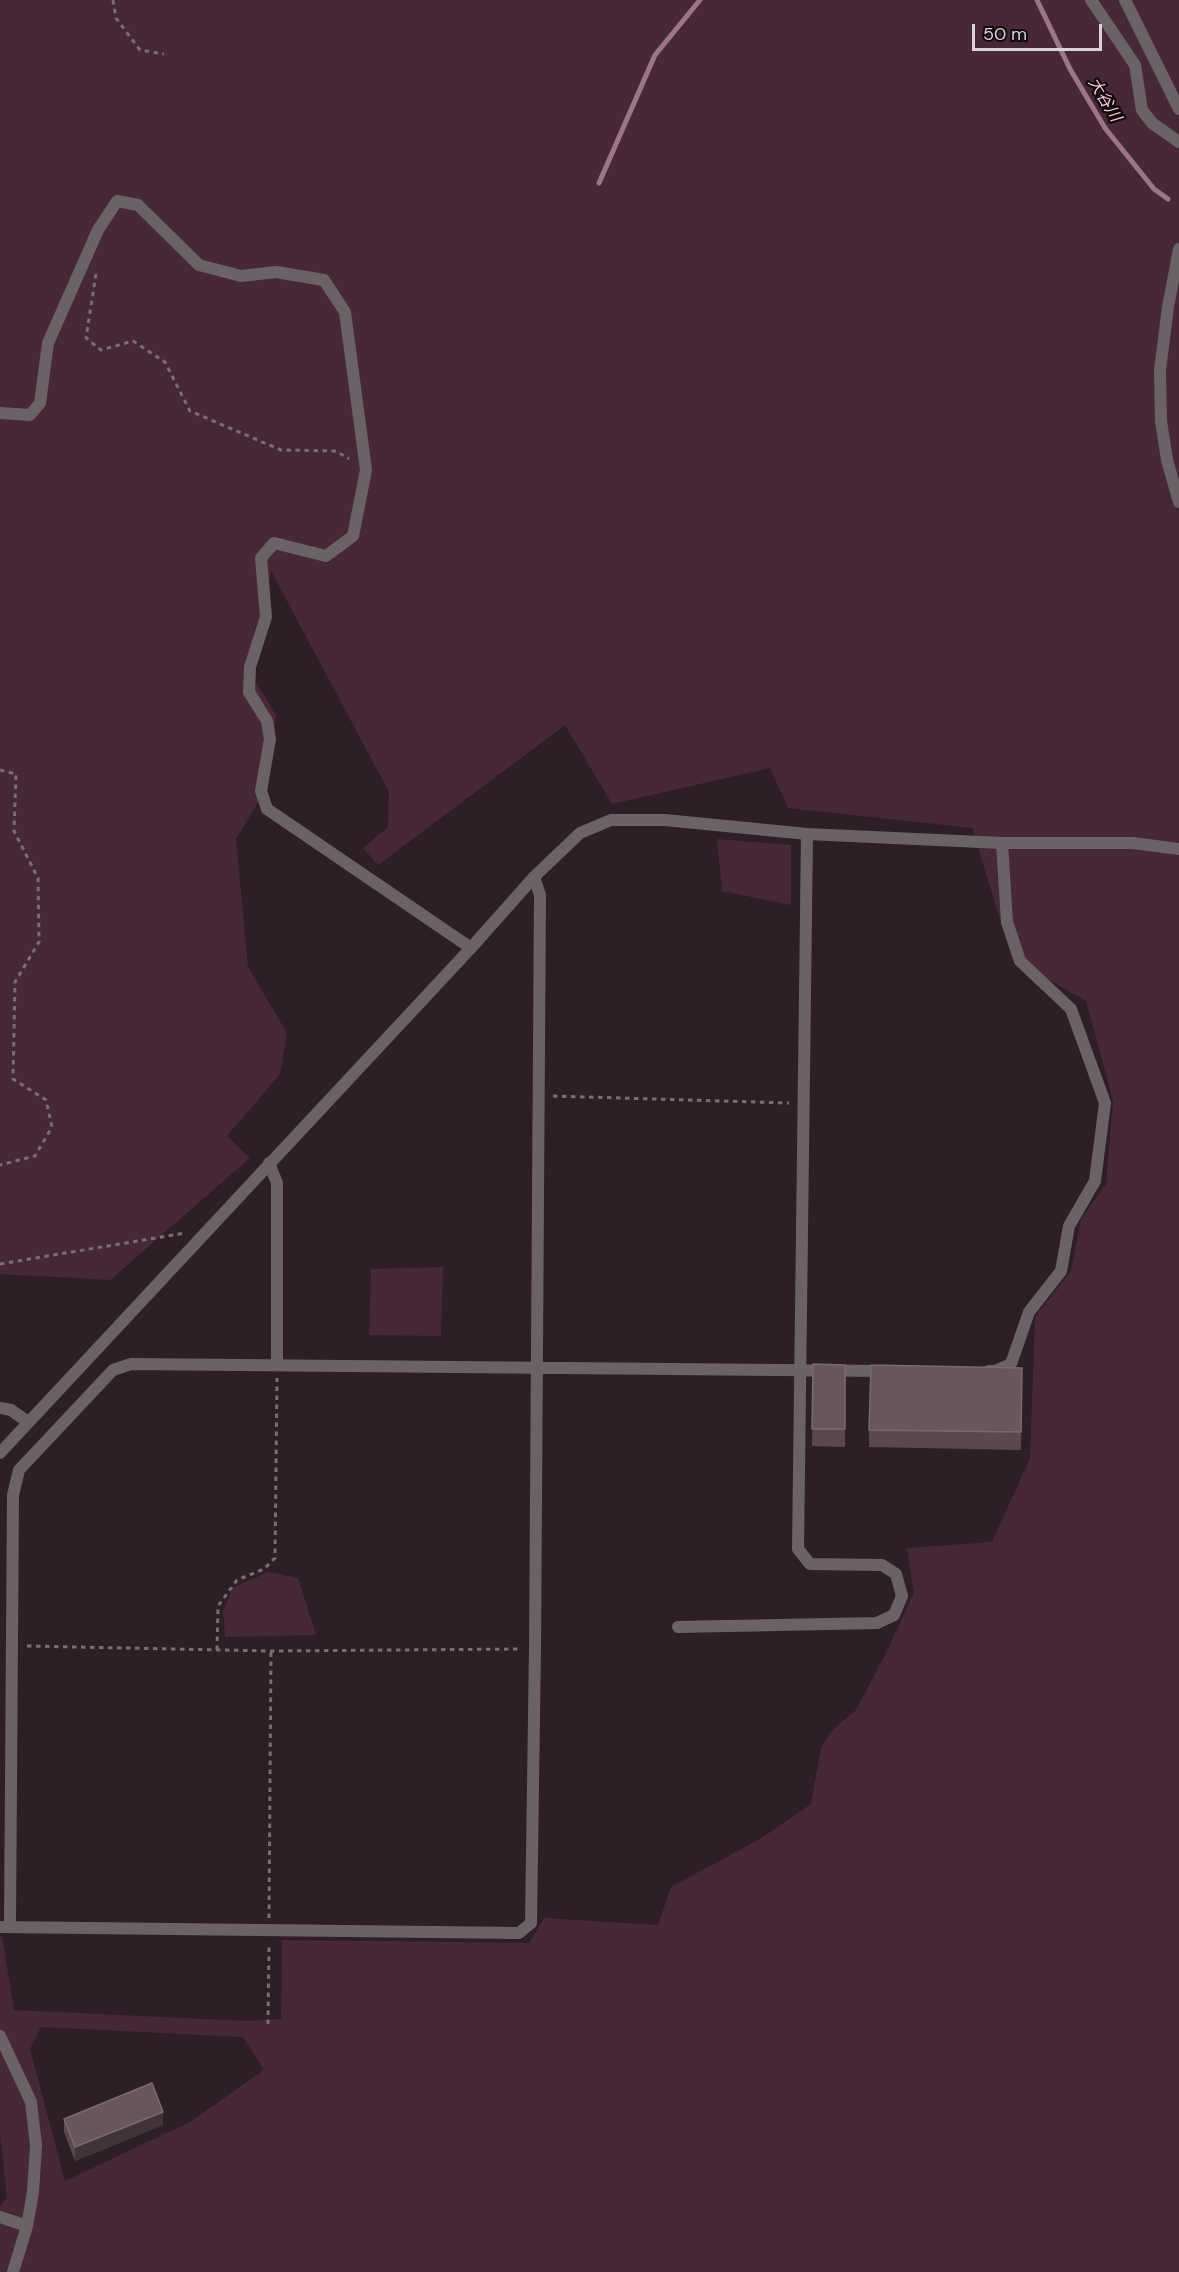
<!DOCTYPE html>
<meta charset="utf-8">
<style>
body{margin:0}
#map{position:relative;width:1179px;height:2272px;overflow:hidden;background:#2e1f26;font-family:"DM Sans",sans-serif}
canvas{display:block}
.scale{position:absolute;left:972px;top:24px;width:130px;height:27px;box-sizing:border-box;border:3px solid #dcd1d5;border-top:0;padding-left:8px;font-size:18px;line-height:21px;white-space:nowrap;color:#dcd1d5;-webkit-text-stroke:4px #120b0e;paint-order:stroke}
</style>
<div id="map">
<canvas width="1179" height="2272"></canvas>
<div class="scale">50 m</div>
</div>
<script>
const g = document.querySelector('canvas').getContext('2d');
g.lineJoin = 'round';
function fillPath(path, color) { g.fillStyle = color; g.fill(path, 'evenodd'); }
const poly = rows => new Path2D(rows.map(r => 'M' + r).join(''));
function strokePath(path, color, width, dash) { g.strokeStyle = color; g.lineWidth = width; g.lineCap = dash ? 'butt' : 'round'; g.setLineDash(dash || []); g.stroke(path); }
function label(font, color, halo, rows, align = 'center') {
  g.font = font + ' "DM Sans","Noto Sans JP",sans-serif'; g.lineWidth = 4.5; g.setLineDash([]); g.textBaseline = 'middle'; g.strokeStyle = halo; g.fillStyle = color; for (const [text, x, y, turn = 0] of rows) {
    g.save(); g.translate(x, y); g.rotate((+turn || 0) * Math.PI / 180); g.textAlign = isNaN(turn) ? turn : align; if (halo) g.strokeText(text, 0, 0); g.fillText(text, 0, 0); g.restore();
  }
}
fillPath(poly([
 [0,0,1179,0,1179,2272,0,2272,0,2206,7,2198,0,2135,0,1937,2,1936,14,2010,247,2021,281,2019,282,1940,529,1943,544,1918,658,1925,671,1887,760,1839,811,1804,821,1748,831,1731,856,1710,885,1655,914,1593,907,1548,992,1542,1030,1458,1035,1317,1071,1271,1081,1219,1106,1184,1113,1101,1086,1001,1012,958,972,828,788,808,770,768,612,804,565,725,378,865,363,848,388,827,389,792,271,571,253,677,276,715,268,786,236,839,248,967,287,1033,280,1074,227,1136,250,1158,110,1280,0,1274],
 [41,2027,243,2037,264,2070,190,2122,65,2181,30,2049],
 [717,839,791,845,791,905,722,891],
 [443,1267,441,1336,369,1335,371,1269],
 [268,1572,298,1578,316,1635,225,1637,223,1611,233,1588]
]), '#472837');
strokePath(poly([
 [1037,0,1070,69,1105,128,1154,189,1168,199],
 [599,183,655,55,700,0]
]), '#9c7587', 5);
strokePath(poly([
 [113,0,116,18,140,50,164,54],
 [96,274,86,338,101,350,133,341,165,362,190,411,281,450,336,451,349,459],
 [0,770,16,774,14,831,38,878,39,942,15,982,13,1079,46,1100,52,1127,35,1156,0,1165],
 [553,1096,789,1103],
 [0,1264,185,1233],
 [27,1646,271,1651,521,1649],
 [217,1650,218,1606,237,1580,264,1569,275,1558,277,1378],
 [269,1918,271,1651],
 [268,2024,269,1945]
]), '#7b6e73', 3, [4.5, 4.5]);
strokePath(poly([
 [1091,0,1135,65,1142,110,1152,123,1179,142],
 [0,413,30,415,40,403,48,343,98,230,117,201,138,205,199,265,241,276,276,272,324,280,345,312,366,470,353,536,326,556,274,543,261,558,266,617,250,667,249,692,267,721,270,739,261,791,267,809,471,948],
 [269,1163,277,1183,277,1364],
 [989,1371,995,1371,1011,1364,1029,1312,1061,1271,1069,1226,1095,1181,1105,1103,1071,1009,1020,961,1007,922,1002,843],
 [0,1408,11,1410,28,1422],
 [678,1627,877,1623,894,1615,902,1596,896,1574,882,1565,810,1564,798,1549,807,834],
 [10,1926,13,1495,19,1470,113,1370,131,1364,887,1371],
 [0,1927,519,1933,531,1923,535,1649,540,895,534,877],
 [0,2217,27,2226]
]), '#6b6266', 12);
strokePath(poly([
 [1125,0,1179,109],
 [1179,249,1168,307,1160,370,1161,421,1167,460,1179,502],
 [0,1453,471,948,534,877,580,833,611,820,665,820,807,834,1002,843,1133,843,1179,849],
 [0,2036,31,2102,36,2145,33,2192,27,2226,13,2272]
]), '#6b6266', 12);
fillPath(poly([
 [813,1364,845,1365,845,1447,812,1446],
 [1022,1368,1021,1450,869,1447,869,1430],
 [64,2119,163,2125,75,2161,64,2132]
]), '#59484f');
fillPath(poly([
 [163,2112,163,2125,75,2161,75,2147]
]), '#423239');
const building = poly([
 [813,1364,845,1365,845,1429,812,1429,813,1364],
 [871,1365,1022,1368,1021,1432,869,1430,871,1365],
 [152,2083,163,2112,75,2147,64,2119,152,2083]
]);
fillPath(building, '#67575d');
strokePath(building, '#796a70', 1.5);
label('italic 16px', '#fac7de', '#120b0e', [
 ["大谷川",1104,100,59]
]);
</script>
